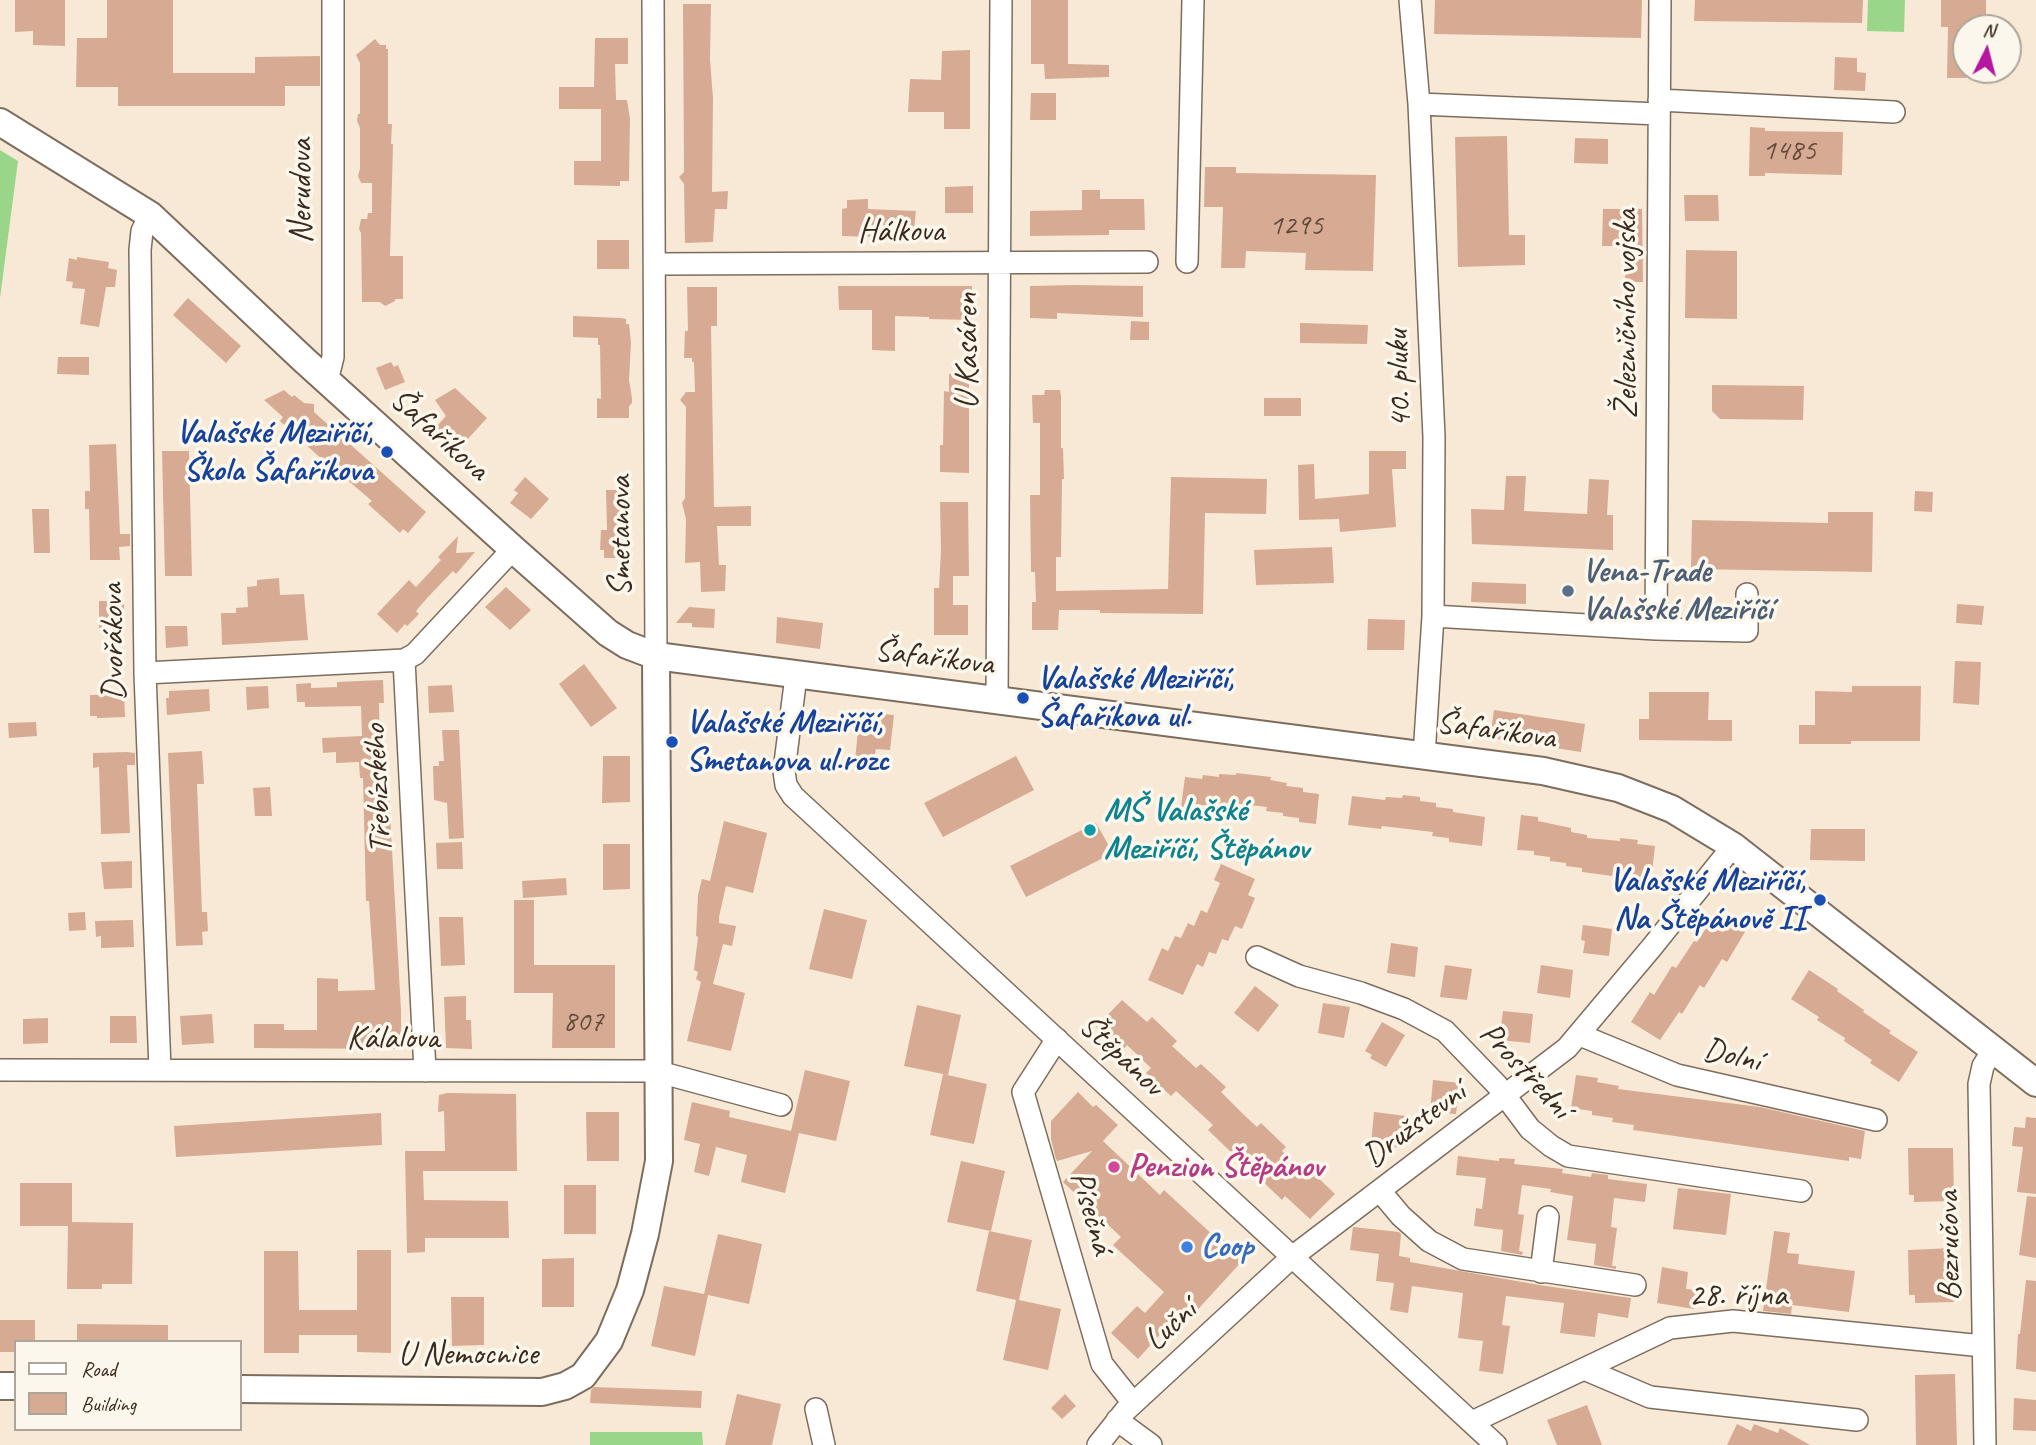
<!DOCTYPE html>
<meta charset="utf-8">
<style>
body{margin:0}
#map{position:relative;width:2036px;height:1445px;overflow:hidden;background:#f7e9d5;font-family:Caveat,sans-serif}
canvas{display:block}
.legend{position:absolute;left:14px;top:1340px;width:228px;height:91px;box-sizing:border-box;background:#fbf7ec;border:2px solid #aea59a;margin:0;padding:9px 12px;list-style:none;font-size:21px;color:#3b2a1e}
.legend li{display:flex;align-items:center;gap:14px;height:35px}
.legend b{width:35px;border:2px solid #aea59a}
.north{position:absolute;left:1952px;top:14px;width:70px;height:70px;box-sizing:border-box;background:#fbf7ec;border:2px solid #aea59a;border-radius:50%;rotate:6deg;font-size:19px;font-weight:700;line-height:28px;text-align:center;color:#3b2a1e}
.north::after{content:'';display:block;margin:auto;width:24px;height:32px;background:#b5179e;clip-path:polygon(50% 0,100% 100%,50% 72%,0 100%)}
</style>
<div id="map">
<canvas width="2036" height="1445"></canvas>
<ul class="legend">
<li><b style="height:9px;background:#fff"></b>Road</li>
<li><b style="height:19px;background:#d7ab93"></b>Building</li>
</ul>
<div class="north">N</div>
</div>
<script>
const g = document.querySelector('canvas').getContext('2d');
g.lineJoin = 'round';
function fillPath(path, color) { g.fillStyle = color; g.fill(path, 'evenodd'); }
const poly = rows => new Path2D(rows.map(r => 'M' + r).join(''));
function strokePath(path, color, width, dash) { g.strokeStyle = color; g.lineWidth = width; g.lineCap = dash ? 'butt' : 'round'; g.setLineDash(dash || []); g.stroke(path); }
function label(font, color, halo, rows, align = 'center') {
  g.font = font + ' Caveat,sans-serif'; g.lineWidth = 7; g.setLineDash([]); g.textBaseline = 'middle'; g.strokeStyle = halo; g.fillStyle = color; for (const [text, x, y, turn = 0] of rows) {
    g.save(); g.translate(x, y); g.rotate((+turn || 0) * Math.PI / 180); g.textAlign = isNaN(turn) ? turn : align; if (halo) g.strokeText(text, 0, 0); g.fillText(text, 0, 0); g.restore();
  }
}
fillPath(poly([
 [1868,0,1905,0,1904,32,1867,31],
 [0,150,18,161,0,298],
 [590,1432,702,1432,703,1445,590,1445]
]), '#9ad68a');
fillPath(poly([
 [15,0,65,0,65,46,33,45,33,31,15,32],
 [107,0,173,0,173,73,255,73,255,57,320,56,320,86,285,86,285,106,118,106,118,87,76,87,77,38,107,38],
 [1031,0,1068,0,1068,64,1109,65,1109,77,1045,79,1044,64,1031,64],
 [1435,0,1642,0,1641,38,1434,34],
 [1695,0,1863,0,1862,23,1694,21],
 [1941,0,1986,0,1986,28,1966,28,1966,78,1947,78,1948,27,1941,27],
 [683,4,711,4,710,60,713,98,712,192,728,191,727,209,715,209,713,242,685,243,684,184,679,177,684,172],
 [595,38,628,38,628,64,615,64,616,100,627,100,630,119,629,181,620,181,620,186,574,185,574,161,601,161,601,109,559,109,559,87,594,87],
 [375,39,380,45,386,45,386,49,388,49,388,124,392,124,391,144,393,144,390,256,403,256,403,299,395,299,395,301,385,306,380,302,362,302,361,233,359,229,361,219,367,219,368,213,372,213,372,183,361,183,358,176,360,169,360,128,357,121,358,114,360,114,360,63,356,55],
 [970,50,970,129,944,129,944,112,908,112,910,79,941,80,942,51],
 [1835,57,1857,58,1857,72,1866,73,1865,91,1834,90],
 [1031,93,1056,93,1056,120,1030,120],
 [1750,127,1765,128,1765,131,1843,132,1842,175,1765,173,1765,176,1749,176],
 [1507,136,1509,235,1525,235,1525,265,1458,267,1455,137],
 [1575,138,1608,139,1608,164,1574,163],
 [1205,167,1236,167,1236,173,1376,175,1373,271,1305,270,1306,253,1246,251,1245,268,1221,268,1223,207,1204,207],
 [973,186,973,213,945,213,945,187],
 [1082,190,1100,190,1100,199,1144,199,1145,230,1109,230,1109,235,1030,236,1030,211,1082,210],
 [1684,195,1718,195,1719,221,1685,221],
 [868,199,868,209,916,211,913,238,842,236,842,209,847,208,847,200],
 [1603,209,1642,209,1643,282,1625,282,1626,246,1602,246],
 [597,240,629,240,629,269,597,269],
 [1686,250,1737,251,1737,319,1685,318],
 [77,257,109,262,108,268,117,270,115,287,106,287,99,327,80,324,85,289,72,288,73,282,66,281,69,258,77,260],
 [1075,285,1143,286,1143,317,1057,313,1057,319,1030,318,1030,286],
 [838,286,972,286,972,320,929,319,929,317,895,316,895,351,872,350,872,310,839,310],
 [687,287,717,287,717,326,711,326,714,507,751,506,751,526,717,526,719,565,726,565,725,591,701,592,700,562,685,563,686,519,682,503,685,498,686,407,680,400,686,392,695,392,694,362,692,362,692,358,684,358,685,331,688,331],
 [188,298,241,346,226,363,173,315],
 [573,316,621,318,626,319,626,324,629,324,631,342,629,380,632,398,632,403,629,406,629,418,597,418,597,398,601,399,600,345,598,345,598,338,573,337],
 [1131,321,1149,322,1149,340,1130,340],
 [1300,323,1368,325,1367,344,1300,343],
 [58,357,89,357,89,375,57,374],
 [391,362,394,367,398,365,405,382,385,390,376,368],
 [949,374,969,374,969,473,940,472,940,445,943,445,944,391,949,392],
 [1712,385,1804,386,1803,420,1720,419,1712,411],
 [455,388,487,418,454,454,431,433,446,416,435,400],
 [284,390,292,397,294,395,304,403,314,404,314,412,426,512,408,533,403,529,400,533,368,504,372,501,338,472,337,473,280,421,283,417,264,400],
 [1045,390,1060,390,1061,396,1061,448,1063,448,1064,479,1062,479,1061,557,1056,557,1056,591,1168,589,1171,477,1267,479,1266,514,1205,513,1203,614,1100,613,1100,610,1059,610,1058,630,1032,630,1032,602,1036,602,1035,572,1031,572,1030,495,1040,495,1040,423,1033,423,1032,395,1044,395],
 [1264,398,1301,398,1301,416,1264,416],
 [116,444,120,534,130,534,130,546,119,547,120,560,90,560,89,509,85,509,85,491,90,491,89,445],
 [162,451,189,451,192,576,165,576],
 [1369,451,1406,451,1406,469,1392,469,1396,527,1340,532,1339,519,1299,520,1298,465,1314,464,1315,499,1369,494],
 [1506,476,1526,476,1524,511,1587,514,1589,479,1609,480,1607,515,1613,515,1613,550,1472,544,1471,509,1504,510],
 [525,477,549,499,531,519,510,503,518,493,514,490],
 [606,490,629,490,629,558,604,558,604,550,600,550,601,530,607,530],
 [1915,491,1933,492,1932,512,1914,511],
 [940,502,968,502,969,576,953,576,953,605,968,605,968,635,934,635,934,588,939,588,941,550],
 [32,509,49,509,50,553,34,553],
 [1828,512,1873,512,1872,572,1691,569,1692,520,1828,523],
 [458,536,456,553,475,552,456,574,453,571,428,597,416,611,419,614,407,626,405,624,397,633,377,614,409,580,416,587,441,560,438,557],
 [1332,547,1334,583,1256,585,1254,550],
 [279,578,280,595,304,594,308,640,222,645,221,613,236,613,236,608,248,607,247,587,257,586,257,580],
 [1472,582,1526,584,1526,604,1471,602],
 [506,587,531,610,510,630,485,607],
 [99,601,124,601,124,628,99,628],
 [1957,604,1984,606,1982,625,1956,623],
 [689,607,715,609,714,628,692,627,692,623,676,623],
 [777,617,823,623,820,649,776,643],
 [1368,619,1405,620,1404,650,1367,650],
 [165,626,187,626,188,646,166,648],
 [1955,661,1981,662,1979,705,1953,703],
 [584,664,617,708,591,727,559,684],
 [383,680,384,703,379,703,380,761,387,761,401,1010,401,1049,254,1048,254,1024,284,1024,284,1030,317,1030,317,978,338,979,338,991,375,990,369,901,366,901,363,778,360,778,359,762,336,763,336,752,323,753,322,738,362,736,361,706,305,707,305,702,297,702,296,684,311,683,311,688,337,687,337,682],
 [452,685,454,712,429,713,428,686],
 [268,686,269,708,247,710,246,687],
 [1852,686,1921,686,1920,741,1851,741,1851,744,1799,744,1799,725,1815,725,1815,691,1852,692],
 [209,689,210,711,167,715,166,698,169,698,169,691],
 [1649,692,1709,692,1708,720,1732,720,1732,741,1639,740,1639,719,1649,719],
 [124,694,125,717,97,718,97,716,90,716,90,695],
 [1494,710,1585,724,1581,752,1490,738],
 [860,712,894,715,890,750,876,749,875,754,871,754,870,762,855,760],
 [36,722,37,736,9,738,8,723],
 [442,730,459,730,464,838,449,839,447,803,434,800,433,766,439,766,439,761,444,761],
 [202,751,204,784,197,784,202,912,207,912,208,931,202,932,203,945,176,946,168,753],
 [127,752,135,753,135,765,127,765,130,833,101,834,99,767,93,768,93,753],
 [603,756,630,756,630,802,602,803],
 [1016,756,1034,790,943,837,924,803],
 [1236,773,1271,777,1270,780,1287,783,1286,786,1303,788,1303,792,1319,794,1316,824,1299,822,1299,818,1283,816,1283,813,1266,811,1267,807,1233,803,1232,806,1199,805,1198,809,1181,807,1185,777,1202,779,1203,775,1219,777,1219,774,1236,775],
 [270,787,272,816,255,816,253,788],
 [1403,795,1420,797,1420,801,1436,803,1436,807,1453,809,1453,812,1485,817,1482,846,1449,842,1449,838,1432,836,1433,832,1382,826,1381,829,1348,825,1352,796,1385,800,1386,797,1402,798],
 [1521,815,1538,817,1538,821,1571,828,1571,832,1587,835,1587,838,1620,841,1620,838,1638,840,1637,844,1655,846,1651,881,1582,872,1582,868,1566,866,1566,863,1550,861,1550,857,1534,855,1534,851,1517,850],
 [724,821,767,833,753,893,726,886,719,917,719,923,736,926,732,946,723,944,713,984,745,993,731,1051,687,1041,701,982,696,979,698,972,694,970,698,937,696,936,698,895,702,879,710,881],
 [1096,823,1113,853,1026,897,1010,866],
 [1811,829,1865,829,1865,861,1810,860],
 [462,842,463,869,437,869,436,843],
 [603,844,630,844,630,889,603,890],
 [132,861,132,888,104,889,101,862],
 [1221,864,1255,879,1248,895,1255,898,1242,929,1235,926,1228,941,1222,939,1216,954,1209,952,1203,967,1197,964,1183,995,1148,980,1162,948,1168,951,1175,936,1181,938,1188,923,1194,926,1201,910,1207,913,1220,883,1214,880],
 [566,878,567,895,523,898,522,881],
 [514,900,534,900,534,965,615,965,615,1048,552,1048,553,993,514,993],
 [824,909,867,920,852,979,809,969],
 [85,912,86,930,69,931,68,913],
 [1716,913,1745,932,1727,962,1722,959,1704,988,1700,985,1682,1014,1679,1012,1660,1040,1631,1022,1650,992,1654,995,1672,966,1676,968,1694,941,1697,942],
 [439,917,463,917,465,965,441,966],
 [133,920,134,947,101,948,101,936,96,937,95,921],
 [1583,925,1612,929,1609,956,1583,953,1585,941,1581,940],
 [1391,943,1418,947,1415,977,1387,973],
 [1445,965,1472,969,1467,1000,1440,997],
 [1541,965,1573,970,1570,998,1537,993],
 [1809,970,1838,989,1837,991,1864,1010,1863,1012,1891,1031,1889,1033,1918,1052,1899,1082,1870,1063,1872,1060,1844,1041,1845,1038,1817,1020,1819,1017,1791,999],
 [1255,986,1279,1005,1258,1032,1234,1013],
 [466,996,466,1020,471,1020,472,1049,446,1048,444,997],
 [1122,1000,1147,1022,1152,1017,1177,1041,1172,1046,1196,1068,1201,1064,1226,1087,1221,1092,1244,1115,1257,1127,1261,1123,1286,1147,1282,1151,1306,1173,1310,1170,1335,1194,1310,1219,1285,1196,1282,1200,1257,1176,1261,1172,1237,1150,1233,1154,1208,1130,1213,1125,1176,1091,1171,1096,1146,1073,1151,1068,1127,1045,1122,1051,1096,1027],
 [1323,1003,1350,1007,1344,1038,1318,1033],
 [917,1005,961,1015,948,1075,904,1066],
 [1503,1011,1533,1014,1530,1043,1499,1040],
 [212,1014,214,1043,182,1045,180,1016],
 [110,1016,136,1016,137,1043,110,1043],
 [48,1018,48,1043,23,1044,23,1019],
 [1382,1022,1405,1035,1386,1067,1370,1058,1372,1055,1365,1051],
 [805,1070,850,1081,836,1141,799,1133,785,1193,741,1182,747,1155,716,1147,709,1176,694,1172,700,1144,684,1140,692,1102,730,1111,729,1117,791,1131],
 [943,1074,987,1084,974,1144,930,1135],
 [1576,1075,1598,1078,1597,1082,1619,1086,1618,1089,1760,1107,1865,1131,1861,1159,1849,1157,1849,1161,1633,1130,1634,1125,1612,1122,1613,1118,1592,1115,1592,1111,1571,1108],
 [1433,1080,1460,1083,1456,1114,1430,1112],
 [1078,1092,1093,1107,1096,1105,1118,1125,1103,1141,1160,1195,1164,1190,1215,1237,1218,1234,1244,1259,1190,1318,1182,1310,1138,1359,1111,1333,1137,1306,1145,1313,1164,1292,1113,1245,1121,1237,1063,1182,1092,1151,1057,1161,1055,1156,1051,1139,1051,1121],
 [447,1093,516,1094,517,1171,423,1171,424,1200,508,1201,509,1238,425,1238,425,1252,407,1253,405,1151,445,1151,444,1111,438,1112,439,1095],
 [586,1112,619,1112,619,1161,587,1161],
 [1374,1112,1406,1116,1402,1148,1371,1144],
 [381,1113,382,1145,176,1157,174,1126],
 [2026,1117,2036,1118,2036,1194,2017,1192,2023,1147,2012,1146,2014,1127,2025,1128],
 [1908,1148,1953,1148,1954,1201,1914,1202,1914,1195,1909,1195],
 [1458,1156,1499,1161,1499,1158,1515,1159,1514,1164,1563,1169,1562,1173,1591,1177,1592,1173,1608,1175,1608,1179,1647,1184,1645,1202,1614,1198,1611,1227,1617,1228,1612,1266,1616,1266,1616,1269,1594,1265,1596,1244,1567,1240,1573,1196,1550,1192,1551,1189,1522,1185,1518,1214,1524,1215,1519,1251,1523,1252,1522,1255,1501,1251,1503,1230,1474,1226,1476,1208,1482,1209,1486,1178,1456,1175],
 [961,1161,1005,1171,991,1231,947,1222],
 [20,1183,72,1183,72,1222,133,1223,132,1284,102,1284,102,1289,67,1289,68,1226,20,1226],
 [564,1185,596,1185,596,1234,564,1234],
 [1678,1188,1731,1194,1726,1235,1673,1229],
 [2027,1196,2036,1197,2036,1258,2019,1255],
 [1353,1227,1399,1232,1401,1234,1399,1256,1410,1258,1410,1262,1539,1285,1631,1298,1628,1318,1598,1313,1595,1337,1560,1333,1564,1303,1506,1296,1502,1325,1510,1326,1503,1374,1479,1371,1483,1341,1458,1338,1463,1293,1412,1286,1408,1313,1390,1310,1394,1283,1376,1281,1379,1254,1350,1250],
 [989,1231,1032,1240,1019,1300,1061,1309,1048,1370,1003,1360,1016,1300,976,1291],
 [1774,1231,1790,1233,1787,1253,1799,1254,1798,1264,1855,1271,1849,1312,1792,1305,1791,1314,1763,1311],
 [718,1234,762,1244,749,1304,708,1295,695,1356,651,1346,664,1286,704,1294],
 [1953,1248,1954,1302,1915,1303,1915,1295,1909,1295,1908,1250],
 [357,1250,391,1250,391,1353,357,1352,357,1335,299,1335,299,1353,264,1353,264,1251,298,1251,299,1310,357,1310],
 [574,1258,574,1307,542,1307,542,1259],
 [1662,1267,1688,1272,1686,1289,1697,1290,1694,1309,1657,1303],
 [2026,1280,2036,1281,2036,1372,2016,1369,2018,1334,2020,1334],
 [451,1297,484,1297,484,1345,452,1346],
 [0,1320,35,1320,35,1342,16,1342,16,1352,0,1352],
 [77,1324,168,1325,168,1342,77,1342],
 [1955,1374,1957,1445,1916,1445,1915,1375],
 [594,1387,702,1391,701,1408,590,1403,591,1390],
 [737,1394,781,1404,772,1445,725,1445],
 [1065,1394,1076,1406,1062,1419,1051,1408],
 [2014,1398,2036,1400,2036,1431,2013,1430],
 [1587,1405,1602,1445,1557,1445,1547,1420],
 [1737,1424,1751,1431,1754,1424,1778,1433,1780,1428,1810,1445,1727,1445]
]), '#d7ab93');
const minor = poly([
 [653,0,656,656],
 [1410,0,1419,104,1434,437,1433,616,1424,756],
 [1659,100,1894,112],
 [1419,104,1659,114],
 [150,215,142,231,140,250,145,673,160,1070],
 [1187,262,1193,0],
 [655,264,1147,262],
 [327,381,333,357,333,0],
 [1433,616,1656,629,1747,631,1747,594],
 [1656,629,1660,0],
 [145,673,404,660],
 [796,676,784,771,786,785,793,796,1496,1445],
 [997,702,1001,0],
 [1257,957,1299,976,1361,993,1404,1009,1445,1031,1497,1085,1530,1129,1551,1146,1568,1156,1801,1191],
 [1580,1035,1677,1075,1876,1120],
 [1057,1039,1023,1092,1102,1364,1133,1403],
 [0,1070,648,1071,659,1072,781,1105],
 [425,1071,404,660,415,654,513,549],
 [1380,1191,1401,1216,1429,1241,1463,1259,1635,1285],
 [1541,1272,1548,1217],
 [1584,1369,1650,1397,1857,1420],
 [816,1409,824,1445],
 [1117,1420,1151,1445],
 [1472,1422,1670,1328,1733,1321,1983,1346],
 [1098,1445,1125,1411,1292,1257,1567,1048,1652,947,1733,846],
 [1985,1445,1979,1084,1983,1066,1993,1050]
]);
const tertiary = poly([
 [0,122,150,215,304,360,513,549,608,633,627,645,656,656,1543,771,1618,788,1672,809,1733,846,2036,1083],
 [0,1386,16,1386],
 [240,1389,542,1392,565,1386,583,1376,609,1341,630,1290,645,1234,659,1161,656,656]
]);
strokePath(minor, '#7d6d5e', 24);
strokePath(tertiary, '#7d6d5e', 30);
strokePath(minor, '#fff', 21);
strokePath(tertiary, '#fff', 26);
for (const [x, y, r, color] of [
 [387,452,7,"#1a4fb4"],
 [1568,591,7,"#5c6f8a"],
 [1023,698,7,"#1a4fb4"],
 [672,742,7,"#1a4fb4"],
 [1090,830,7,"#0f9aa8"],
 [1820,900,7,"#1a4fb4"],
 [1114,1167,7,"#d1479c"],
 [1187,1247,7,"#3f7fe0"]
]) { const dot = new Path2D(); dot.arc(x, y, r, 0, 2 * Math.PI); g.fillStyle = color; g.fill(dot); strokePath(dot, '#fbf7ec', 2.5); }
label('30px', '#624a3b', null, [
 ["1485",1789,151],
 ["1295",1296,226],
 ["807",583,1022]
]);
label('33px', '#3b2a1e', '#fbf7ec', [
 ["Nerudova",302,191,-90],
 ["Hálkova",901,232],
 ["Železničního vojska",1627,314,-90],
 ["U Kasáren",968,351,-90],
 ["40. pluku",1400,379,-92],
 ["Šafaříkova",439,435,42],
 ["Smetanova",621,536,-90],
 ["Dvořákova",114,642,-91],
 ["Šafaříkova",934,658,7],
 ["Šafaříkova",1496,731,8],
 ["Třebízského",379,789,-93],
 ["Kálalova",393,1039],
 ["Štěpánov",1121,1056,43],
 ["Dolní",1732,1056,13],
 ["Prostřední",1525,1071,47],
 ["Družstevní",1415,1125,-37],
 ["Písečná",1091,1213,74],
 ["Bezručova",1950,1246,-91],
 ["28. října",1738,1296],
 ["Luční",1171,1326,-43],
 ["U Nemocnice",468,1355]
]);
label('bold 33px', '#164399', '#fbf7ec', [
 ["Valašské Meziříčí,",373,433],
 ["Škola Šafaříkova",373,471],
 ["Valašské Meziříčí,",1037,679,"left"],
 ["Šafaříkova ul.",1037,717,"left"],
 ["Valašské Meziříčí,",686,723,"left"],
 ["Smetanova ul.rozc",686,761,"left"],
 ["Valašské Meziříčí,",1806,881],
 ["Na Štěpánově II",1806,919]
], 'right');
label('bold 33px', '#4e5e75', '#fbf7ec', [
 ["Vena-Trade",1582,572],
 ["Valašské Meziříčí",1582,610]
], 'left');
label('bold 33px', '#0d838f', '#fbf7ec', [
 ["MŠ Valašské",1104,811],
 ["Meziříčí, Štěpánov",1104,849]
], 'left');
label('bold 33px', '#b23c85', '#fbf7ec', [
 ["Penzion Štěpánov",1128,1167]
], 'left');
label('bold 33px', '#366cbe', '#fbf7ec', [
 ["Coop",1201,1247]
], 'left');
</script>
